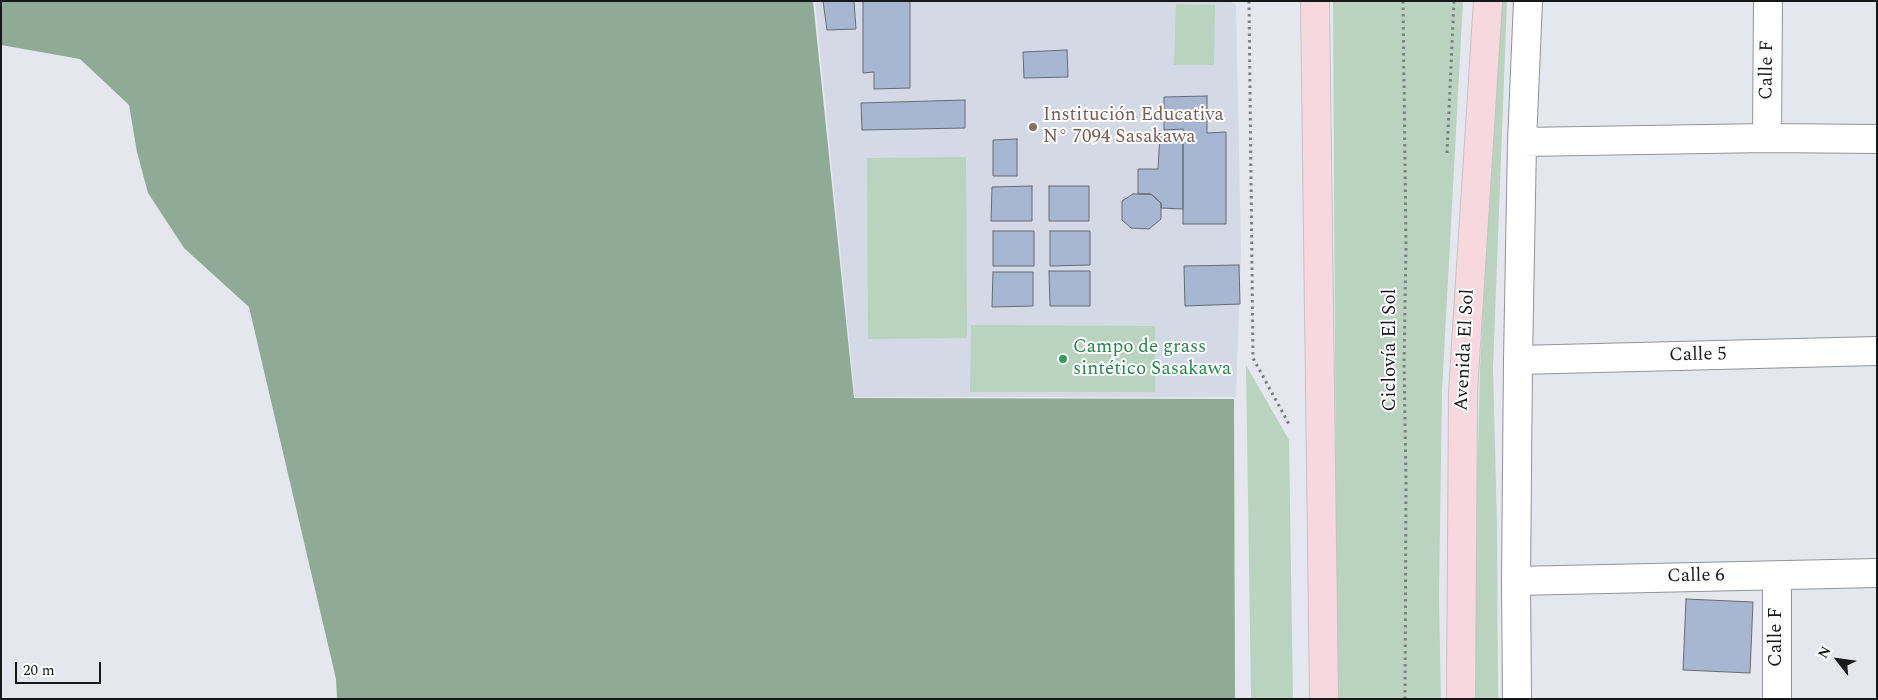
<!DOCTYPE html>
<meta charset="utf-8">
<style>
body{margin:0}
#map{position:relative;width:1878px;height:700px;overflow:hidden;background:#e4e8ee;font-family:Spectral,serif}
canvas{display:block}
.frame{position:absolute;inset:0;border:2px solid #17181a;pointer-events:none}
.north{position:absolute;left:1813px;top:635px;width:50px;height:50px;-webkit-text-stroke:4px #fff;paint-order:stroke;rotate:300deg;font-size:14px;font-weight:700;line-height:20px;text-align:center;color:#17181a}
.north::after{content:'';display:block;margin:auto;width:18px;height:22px;background:#17181a;clip-path:polygon(50% 0,100% 100%,50% 72%,0 100%)}
.scale{position:absolute;left:15px;top:662px;width:86px;height:22px;box-sizing:border-box;border:2px solid #17181a;border-top:0;padding-left:6px;font-size:15px;line-height:18px;white-space:nowrap;color:#17181a;-webkit-text-stroke:4px #fff;paint-order:stroke}
</style>
<div id="map">
<canvas width="1878" height="700"></canvas>
<div class="frame"></div>
<div class="north">N</div>
<div class="scale">20 m</div>
</div>
<script>
const g = document.querySelector('canvas').getContext('2d');
g.lineJoin = 'round';
function fillPath(path, color) { g.fillStyle = color; g.fill(path, 'evenodd'); }
const poly = rows => new Path2D(rows.map(r => 'M' + r).join(''));
function strokePath(path, color, width, dash) { g.strokeStyle = color; g.lineWidth = width; g.lineCap = dash ? 'butt' : 'round'; g.setLineDash(dash || []); g.stroke(path); }
function label(font, color, halo, rows, align = 'center') {
  g.font = font + ' Spectral,serif'; g.lineWidth = 4; g.setLineDash([]); g.textBaseline = 'middle'; g.strokeStyle = halo; g.fillStyle = color; for (const [text, x, y, turn = 0] of rows) {
    g.save(); g.translate(x, y); g.rotate((+turn || 0) * Math.PI / 180); g.textAlign = isNaN(turn) ? turn : align; if (halo) g.strokeText(text, 0, 0); g.fillText(text, 0, 0); g.restore();
  }
}
fillPath(poly([
 [815,1,1228,1,1236,5,1241,250,1236,397,855,397]
]), '#d3dae6');
fillPath(poly([
 [1333,1,1463,1,1442,391,1439,597,1441,699,1337,699],
 [1499,1,1507,1,1493,368,1497,524,1498,699,1474,699,1476,520,1480,370],
 [1176,4,1215,5,1214,65,1174,65],
 [966,157,967,338,868,339,867,158],
 [971,325,1155,326,1155,392,970,392],
 [1246,365,1289,440,1293,699,1251,699]
]), '#b9d3be');
fillPath(poly([
 [1,1,813,1,854,398,1234,399,1235,699,337,699,336,679,249,307,184,248,148,193,137,152,129,105,80,59,1,45]
]), '#90ab95');
const building = poly([
 [823,1,854,1,856,29,827,30,823,1],
 [863,1,910,1,910,88,874,89,874,72,863,73,863,1],
 [1067,50,1068,77,1024,78,1023,52,1067,50],
 [1207,96,1207,133,1226,132,1226,224,1183,224,1183,129,1164,130,1164,97,1207,96],
 [965,100,965,128,862,130,861,103,965,100],
 [1160,133,1183,133,1183,209,1161,208,1161,203,1151,194,1138,194,1138,169,1158,169,1160,133],
 [1017,139,1017,176,993,176,993,140,1017,139],
 [1032,186,1032,221,991,221,992,187,1032,186],
 [1049,186,1089,186,1089,221,1049,221,1049,186],
 [1133,194,1151,194,1161,203,1161,219,1149,229,1131,228,1122,220,1122,201,1133,194],
 [993,231,1034,231,1034,266,993,266,993,231],
 [1050,231,1090,231,1090,265,1050,266,1050,231],
 [1239,265,1240,304,1185,306,1184,266,1239,265],
 [1049,271,1090,271,1090,306,1050,306,1049,271],
 [993,272,1033,272,1033,306,992,307,993,272],
 [1686,599,1753,602,1750,673,1683,670,1686,599]
]);
fillPath(building, '#a7b6d1');
strokePath(building, '#686b71', 1);
const street = poly([
 [1767,138,1768,1],
 [1522,142,1767,138,1877,139],
 [1518,360,1877,351],
 [1516,581,1877,573],
 [1517,699,1516,581,1518,360,1522,142,1528,1],
 [1777,699,1777,576]
]);
const primary = poly([
 [1315,1,1324,699],
 [1461,699,1463,392,1488,1]
]);
strokePath(street, '#91949a', 30);
strokePath(primary, '#c3c3c3', 30);
strokePath(poly([
 [1249,1,1253,358,1290,426],
 [1403,1,1406,246,1404,363,1406,482,1405,699],
 [1447,153,1454,1]
]), '#7d7f83', 3, [2.5, 4]);
strokePath(street, '#fff', 28);
strokePath(primary, '#f7d8df', 28);
for (const [x, y, r, color] of [
 [1033,127,5,"#8d6e63"],
 [1063,359,5,"#2e9e5b"]
]) { const dot = new Path2D(); dot.arc(x, y, r, 0, 2 * Math.PI); g.fillStyle = color; g.fill(dot); strokePath(dot, '#fff', 2); }
label('19px', '#17181a', '#fff', [
 ["Calle F",1768,70,-89],
 ["Ciclovía El Sol",1391,350,-90],
 ["Avenida El Sol",1466,350,-87],
 ["Calle 5",1698,356,-1],
 ["Calle 6",1696,577,-1],
 ["Calle F",1777,637,-90]
]);
label('19px', '#785e54', '#fff', [
 ["Institución Educativa",1043,116],
 ["N° 7094 Sasakawa",1043,138]
], 'left');
label('19px', '#27864d', '#fff', [
 ["Campo de grass",1073,348],
 ["sintético Sasakawa",1073,370]
], 'left');
</script>
